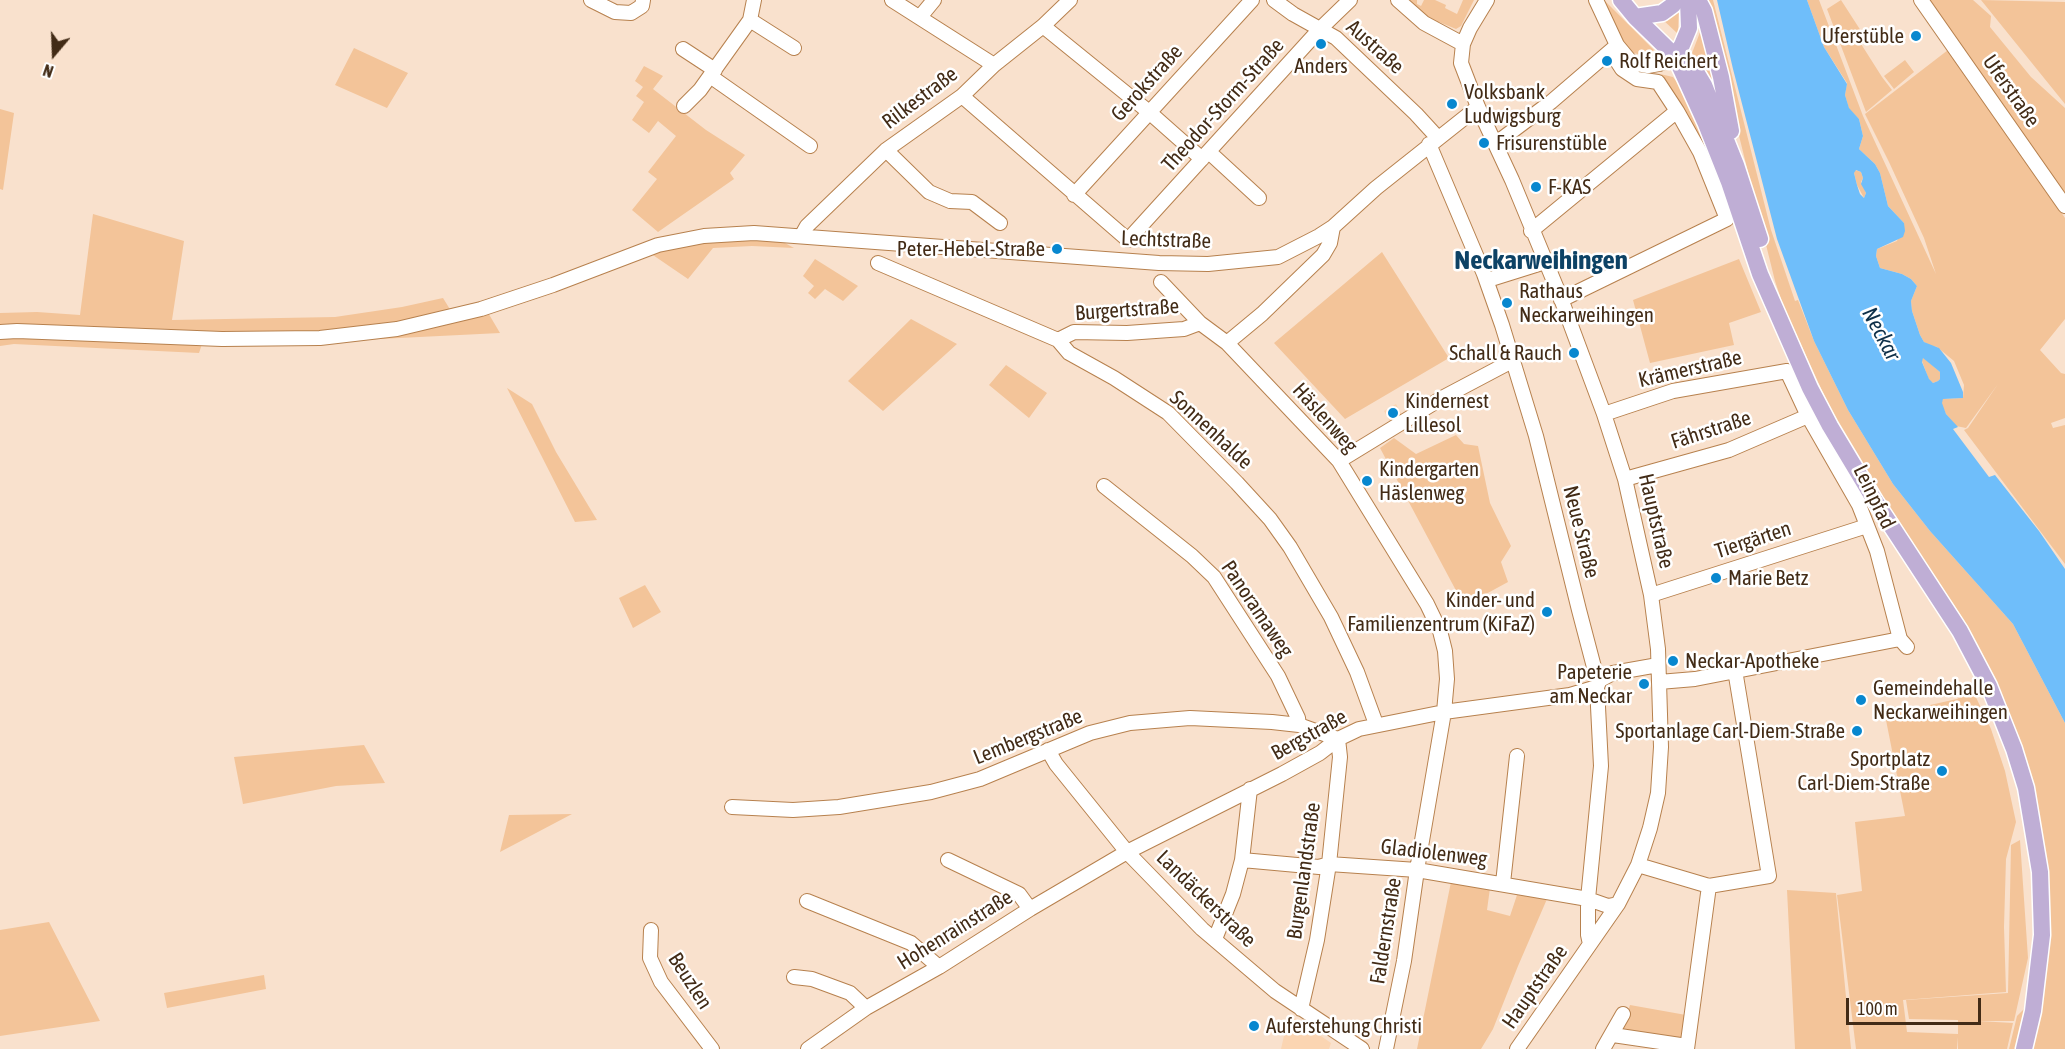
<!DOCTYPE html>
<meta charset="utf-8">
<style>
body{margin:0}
#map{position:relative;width:2065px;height:1049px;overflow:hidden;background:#f9e1cd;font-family:"Asap Condensed",sans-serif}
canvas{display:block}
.north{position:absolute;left:24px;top:24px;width:60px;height:60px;-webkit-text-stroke:4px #fff;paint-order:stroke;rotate:199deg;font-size:16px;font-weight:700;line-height:24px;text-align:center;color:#422b16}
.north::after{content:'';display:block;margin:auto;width:21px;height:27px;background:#422b16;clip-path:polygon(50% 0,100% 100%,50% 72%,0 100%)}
.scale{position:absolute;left:1846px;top:998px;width:135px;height:27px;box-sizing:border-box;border:3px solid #422b16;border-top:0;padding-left:8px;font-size:18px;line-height:21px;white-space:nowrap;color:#422b16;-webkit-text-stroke:4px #fff;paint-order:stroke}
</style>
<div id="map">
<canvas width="2065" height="1049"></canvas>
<div class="north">N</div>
<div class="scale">100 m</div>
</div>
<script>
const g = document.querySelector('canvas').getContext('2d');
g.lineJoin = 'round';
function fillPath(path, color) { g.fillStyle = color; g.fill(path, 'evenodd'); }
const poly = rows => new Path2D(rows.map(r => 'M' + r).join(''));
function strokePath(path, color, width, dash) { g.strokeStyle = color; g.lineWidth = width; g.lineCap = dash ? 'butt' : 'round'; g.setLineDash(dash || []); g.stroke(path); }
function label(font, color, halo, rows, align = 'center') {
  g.font = font + ' "Asap Condensed",sans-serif'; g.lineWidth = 5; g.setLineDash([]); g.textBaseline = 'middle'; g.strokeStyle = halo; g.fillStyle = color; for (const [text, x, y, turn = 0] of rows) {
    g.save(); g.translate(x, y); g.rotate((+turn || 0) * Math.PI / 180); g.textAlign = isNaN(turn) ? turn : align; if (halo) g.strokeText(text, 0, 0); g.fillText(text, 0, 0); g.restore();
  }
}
fillPath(poly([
 [1396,404,1402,415,1390,422,1384,411],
 [1289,1014,1331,1043,1329,1049,1281,1049]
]), '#fbd5b2');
fillPath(poly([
 [1407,0,1417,0,1417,4,1421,6,1424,0,1435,0,1446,5,1445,8,1457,14,1463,0,1474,0,1461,26,1456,29,1439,22,1435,24],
 [1604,0,1654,50,1645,56,1634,53,1625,44,1613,24],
 [1703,0,1713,0,1771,230,1795,301,1798,300,1814,341,1848,410,1893,484,1930,531,2013,624,2065,723,2065,1049,2027,1049,2048,913,2015,732,1960,614,1859,464,1824,395,1783,305,1775,281,1718,51],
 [1807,0,1819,0,1863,116,1936,274,1924,238,1889,162,1865,114,1948,50,1977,88,2065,218,2065,319,2040,350,2061,373,2065,374,2065,418,2051,423,2053,428,2065,425,2065,564,1964,430,1968,428,1998,384,1966,428,1956,426,1946,414,1941,403,1943,399,1963,398,1964,385,1954,361,1937,347,1931,346,1924,342,1920,335,1912,311,1911,301,1917,286,1911,279,1902,274,1880,268,1876,256,1877,249,1897,241,1904,223,1888,206,1880,173,1875,164,1859,149,1863,136,1859,119,1849,109,1845,95,1847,83,1824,47],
 [1841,0,1861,31,1856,36,1882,77,1892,90,1866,112,1827,9],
 [1927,0,1973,0,1991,16,1990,27,2031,77,2065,108,2065,197],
 [1981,0,2065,2,2065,104],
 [1679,4,1678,34,1661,18],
 [1702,27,1716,95,1692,53],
 [354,48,408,73,387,108,335,85],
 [1905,60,1914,72,1894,89,1884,76],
 [644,66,663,76,653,89,706,130,745,155,730,173,734,179,658,232,632,210,657,179,648,172,676,136,658,121,649,133,632,120,644,102,636,96,643,87,635,81],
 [1660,74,1673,77,1684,91,1713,157],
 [0,109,14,113,3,190,0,189],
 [1855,170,1861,172,1863,178,1861,182,1866,193,1864,198,1857,185,1854,173],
 [93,214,184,241,172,320,335,317,402,307,443,298,451,311,396,324,319,334,205,335,199,353,14,344,0,346,0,313,37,312,80,315],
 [774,237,794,248,752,246,713,248,688,279,647,251,682,243],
 [1382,252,1449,358,1345,419,1274,343],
 [815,259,858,286,843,301,825,289,815,299,808,293,814,286,803,276],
 [1739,259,1761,312,1729,323,1734,345,1650,363,1633,300],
 [487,311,500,333,319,342],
 [911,319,957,344,883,411,848,381],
 [1923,357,1940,372,1940,379,1938,381,1933,383,1929,380,1922,361],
 [1006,365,1047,393,1029,418,989,385],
 [507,388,532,404,556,452,597,520,575,522],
 [1456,435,1464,444,1478,446,1490,503,1511,546,1501,562,1508,582,1462,607,1460,598,1380,448,1394,438,1416,454],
 [645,585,661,612,633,628,619,598],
 [1972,689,1991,729,2005,771,2016,822,2006,859,2004,927,2006,992,1903,1000,1907,1032,1958,1034,1958,1020,1909,1019,1906,1000,2008,993,2011,845,2020,840,2028,958,2014,1021,1978,1021,2013,1023,2007,1049,1958,1049,1958,1037,1957,1049,1856,1049,1837,895,1862,891,1855,822,1905,816,1885,715,1957,699],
 [364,745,385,783,336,786,243,804,234,757],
 [572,814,500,852,509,815],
 [1451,882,1490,888,1487,910,1510,916,1517,895,1547,899,1518,966,1493,1029,1481,1049,1417,1049],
 [1787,890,1836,893,1851,1049,1795,1049],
 [49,922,100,1021,0,1036,0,930],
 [264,975,266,989,167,1008,164,993],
 [1630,1005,1686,1015,1681,1039,1621,1032],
 [2025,1008,2018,1049,2009,1049,2017,1016]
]), '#f3c499');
fillPath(poly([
 [1717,0,1807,0,1824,47,1847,84,1845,95,1849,108,1859,119,1863,136,1859,149,1875,164,1880,173,1888,206,1904,223,1905,231,1903,237,1877,249,1876,256,1880,268,1902,274,1911,279,1917,286,1911,301,1912,311,1920,335,1924,342,1939,348,1951,363,1963,392,1963,398,1943,399,1942,403,1946,414,1958,427,1953,429,1989,477,1995,475,2039,531,2065,569,2065,723,2013,624,1930,531,1893,484,1848,410,1814,341,1777,239,1733,69],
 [1856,170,1861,172,1863,178,1861,184,1866,193,1864,198,1860,194,1857,185,1854,173],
 [1923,358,1940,372,1940,379,1938,381,1933,383,1929,379,1922,362]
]), '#6fbefa');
const minor = poly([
 [591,0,615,12,631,13,642,6,643,0],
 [892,0,994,65],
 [1274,0,1293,14,1336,38,1416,114,1438,138],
 [1398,0,1424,23,1463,44],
 [1487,0,1470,28,1463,44,1461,63,1478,107,1512,180,1560,296,1604,414,1625,479,1651,595,1658,649,1661,747,1658,793,1650,828,1638,865,1618,904,1517,1049],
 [1596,0,1617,45,1632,63,1648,66,1659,64,1675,56],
 [1921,0,2065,206],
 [920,17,934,0],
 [750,20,794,48],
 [1043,26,1149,112,1202,159],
 [683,49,715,70],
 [710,76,810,146],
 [962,96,1128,240,1320,29,1350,0],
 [684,106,700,90,750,20,754,0],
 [1429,144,1484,274,1502,325,1536,436,1579,610,1595,671,1600,680],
 [1495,144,1551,102,1615,47],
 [886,150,929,192,950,201,972,202,1000,223],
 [1209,152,1259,198],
 [1074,195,1252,0],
 [1531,231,1677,111],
 [802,235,807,226,886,150,962,96,994,65,1043,26,1070,0],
 [878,263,1058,340,1069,353,1114,378,1168,413,1237,483,1270,519,1290,547,1331,617,1357,672,1376,724],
 [1494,278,1545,262],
 [1161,282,1200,323,1227,343,1339,461,1427,604,1440,631,1445,651,1447,679,1444,712,1417,870,1404,961,1386,1049],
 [1561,300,1727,219,1700,152,1677,111,1658,82,1637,79,1622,69,1611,52],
 [0,332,17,331,222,339,320,338,397,329,481,309,553,285,658,245,704,236,754,233,1159,263,1208,264,1278,257,1319,236,1333,227,1376,188,1478,107],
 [1058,340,1074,332,1127,333,1184,329,1200,323],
 [1227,343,1262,314,1323,255,1330,243,1333,227],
 [1604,414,1673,391,1787,371,1808,416,1859,505,1877,551,1900,639,1907,647],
 [1339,461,1442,398,1512,361],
 [1625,479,1729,450,1808,416],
 [1104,486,1192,556,1214,577,1278,676,1298,718,1299,725],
 [1651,595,1867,526],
 [1600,680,1613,673,1658,665],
 [1659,682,1695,679,1900,639],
 [1048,750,1056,764,1127,852,1202,929,1275,991,1362,1049],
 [732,807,793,810,839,807,931,792,980,779,1090,733,1130,723,1190,718,1272,722,1299,725,1338,739],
 [948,860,1019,894,1030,909],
 [1242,860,1319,867,1329,864,1417,870,1588,899,1608,906,1618,904],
 [1638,865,1709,886,1769,876,1735,670],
 [1503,883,1517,756],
 [807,901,911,943,939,967],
 [651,930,650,958,661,982,712,1049],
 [1215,939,1233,894,1242,860,1250,789],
 [1590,944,1588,935,1588,899,1601,766,1597,687,1599,682],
 [794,977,812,979,850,993,866,1008],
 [1301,1009,1317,940,1329,864,1340,757,1338,739],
 [1613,1035,1687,1046],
 [808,1049,866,1008,939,967,1030,909,1127,852,1282,774,1320,753,1338,739,1359,729,1444,712,1570,695,1597,687],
 [1603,1049,1623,1014],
 [1687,1049,1709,886]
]);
const major = poly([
 [1621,0,1635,17,1675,56,1695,70,1704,85,1736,165,1760,239],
 [1698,0,1704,11,1721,77,1731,131],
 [1635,17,1662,13,1673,5,1675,0],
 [1675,56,1706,124,1729,182,1760,274,1810,388,1830,426,1875,501,1960,631,1989,686,2014,749,2026,788,2040,872,2042,935,2033,1011,2024,1049],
 [1675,56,1682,45,1689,28,1688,0]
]);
strokePath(minor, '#b7814e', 16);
strokePath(major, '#fff', 19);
strokePath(minor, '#fff', 14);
strokePath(major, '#bfaed5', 16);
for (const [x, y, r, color] of [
 [1916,36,6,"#0887cf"],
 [1321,44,6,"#0887cf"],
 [1607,61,6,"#0887cf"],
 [1452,104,6,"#0887cf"],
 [1484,143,6,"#0887cf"],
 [1536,187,6,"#0887cf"],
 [1057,249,6,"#0887cf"],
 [1507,303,6,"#0887cf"],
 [1574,353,6,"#0887cf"],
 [1393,413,6,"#0887cf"],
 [1367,481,6,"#0887cf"],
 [1716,578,6,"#0887cf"],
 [1547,612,6,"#0887cf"],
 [1673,661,6,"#0887cf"],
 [1644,684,6,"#0887cf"],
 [1861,700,6,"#0887cf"],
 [1857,731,6,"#0887cf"],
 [1942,771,6,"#0887cf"],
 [1254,1026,6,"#0887cf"]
]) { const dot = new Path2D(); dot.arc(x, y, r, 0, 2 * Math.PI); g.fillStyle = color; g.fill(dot); strokePath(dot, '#fff', 2); }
label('21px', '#422b16', '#fff', [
 ["Uferstüble",1904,36,"right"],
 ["Rolf Reichert",1619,61],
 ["Anders",1321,66,"center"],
 ["Volksbank",1464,92],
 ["Ludwigsburg",1464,116],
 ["Frisurenstüble",1496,143],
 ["F-KAS",1548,187],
 ["Peter-Hebel-Straße",1045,249,"right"],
 ["Rathaus",1519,291],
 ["Neckarweihingen",1519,315],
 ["Schall & Rauch",1562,353,"right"],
 ["Kindernest",1405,401],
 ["Lillesol",1405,425],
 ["Kindergarten",1379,469],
 ["Häslenweg",1379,493],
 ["Marie Betz",1728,578],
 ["Kinder- und",1535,600,"right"],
 ["Familienzentrum (KiFaZ)",1535,624,"right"],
 ["Neckar-Apotheke",1685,661],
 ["Papeterie",1632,672,"right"],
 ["am Neckar",1632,696,"right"],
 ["Gemeindehalle",1873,688],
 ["Neckarweihingen",1873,712],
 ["Sportanlage Carl-Diem-Straße",1845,731,"right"],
 ["Sportplatz",1930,759,"right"],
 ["Carl-Diem-Straße",1930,783,"right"],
 ["Auferstehung Christi",1266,1026]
], 'left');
label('21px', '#422b16', '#fff', [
 ["Austraße",1375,47,42],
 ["Gerokstraße",1147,83,-48],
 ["Uferstraße",2011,91,55],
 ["Rilkestraße",920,98,-37],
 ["Theodor-Storm-Straße",1223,105,-48],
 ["Lechtstraße",1166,240,2],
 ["Burgertstraße",1127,310,-4],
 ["Krämerstraße",1690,369,-13],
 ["Häslenweg",1325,418,48],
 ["Sonnenhalde",1211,430,43],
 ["Fährstraße",1711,430,-18],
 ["Leinpfad",1874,497,64],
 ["Hauptstraße",1656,521,77],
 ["Neue Straße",1581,532,76],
 ["Tiergärten",1753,540,-18],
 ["Panoramaweg",1257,609,56],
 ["Bergstraße",1309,735,-29],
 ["Lembergstraße",1028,737,-22],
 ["Gladiolenweg",1434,853,7],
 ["Burgenlandstraße",1304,871,-82],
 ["Landäckerstraße",1206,899,44],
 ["Hohenrainstraße",955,930,-32],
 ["Faldernstraße",1386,931,-81],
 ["Beuzlen",690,981,57],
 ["Hauptstraße",1535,987,-55]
]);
label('italic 22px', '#0e3049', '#fff', [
 ["Neckar",1881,334,62]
]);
label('bold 27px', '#0d4265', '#fff', [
 ["Neckarweihingen",1541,260]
]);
</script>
